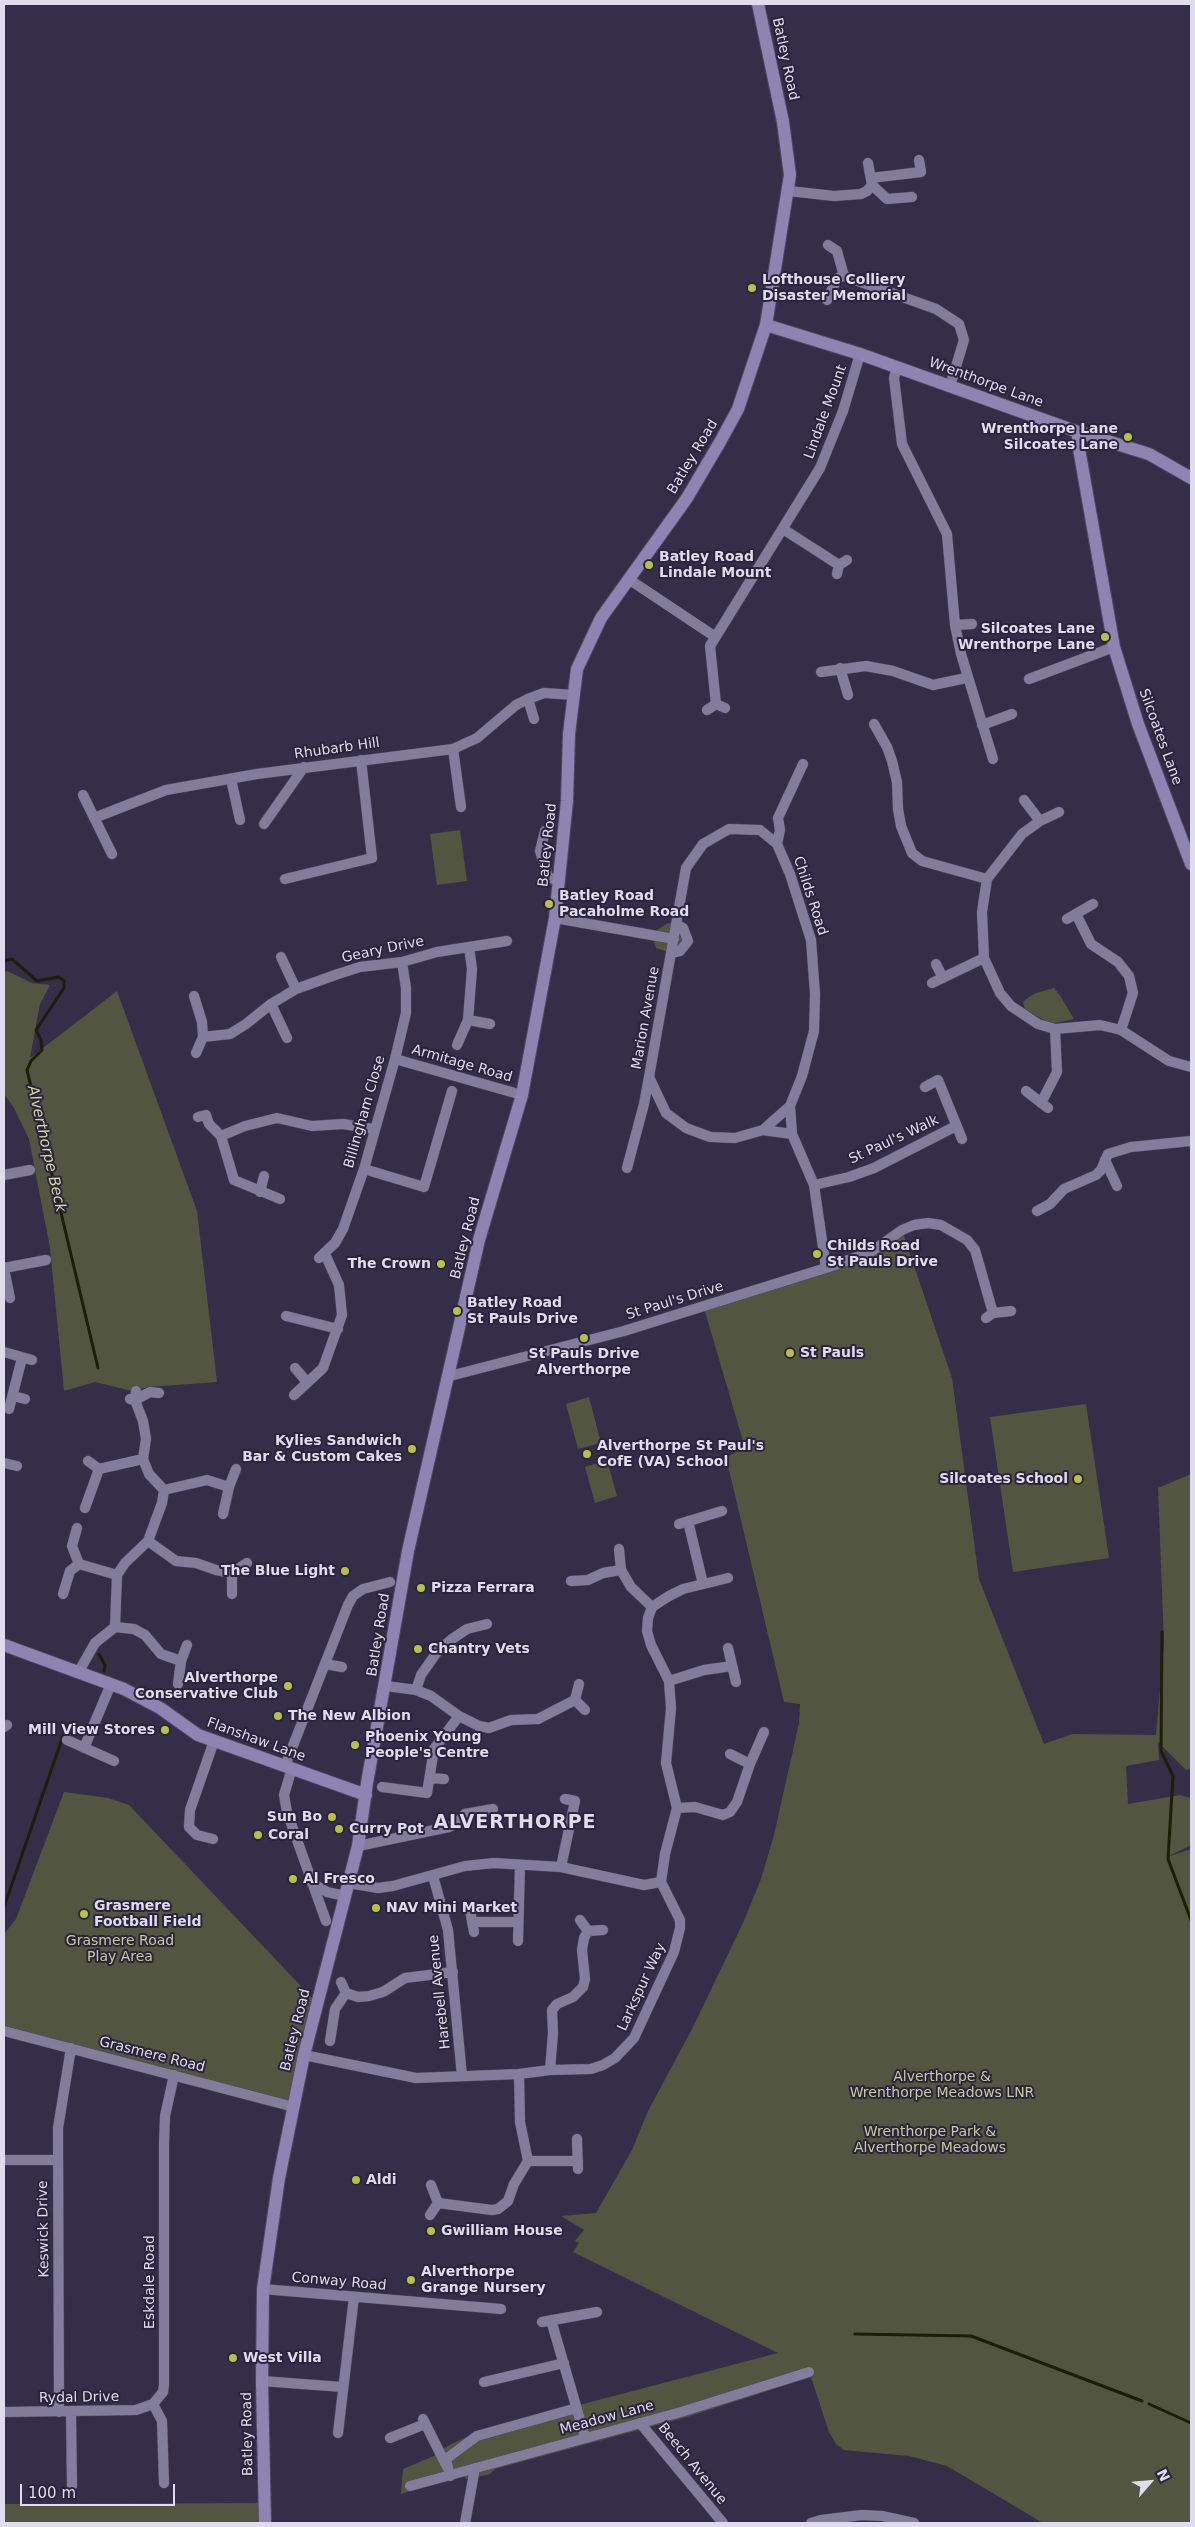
<!DOCTYPE html>
<style>
body{margin:0}
#map{position:relative;width:1195px;height:2527px;overflow:hidden;background:#342e48;font-family:"DejaVu Sans",sans-serif}
canvas{display:block}
.frame{position:absolute;inset:0;border:5px solid #dfdced;pointer-events:none}
.north{position:absolute;left:1125px;top:2457px;width:50px;height:50px;-webkit-text-stroke:4px #2a243d;paint-order:stroke;rotate:63deg;font-size:14px;font-weight:700;line-height:20px;text-align:center;color:#dfdced}
.north::after{content:'';display:block;margin:auto;width:18px;height:22px;background:#dfdced;clip-path:polygon(50% 0,100% 100%,50% 72%,0 100%)}
.scale{position:absolute;left:20px;top:2484px;width:155px;height:22px;box-sizing:border-box;border:2px solid #dfdced;border-top:0;padding-left:6px;font-size:15px;line-height:18px;white-space:nowrap;color:#dfdced;-webkit-text-stroke:4px #2a243d;paint-order:stroke}
</style>
<div id="map">
<canvas width="1195" height="2527"></canvas>
<div class="frame"></div>
<div class="north">N</div>
<div class="scale">100 m</div>
</div>
<script>
const g = document.querySelector('canvas').getContext('2d');
g.lineJoin = 'round';
function fillPath(path, color) { g.fillStyle = color; g.fill(path, 'evenodd'); }
const poly = rows => new Path2D(rows.map(r => 'M' + r).join(''));
function strokePath(path, color, width, dash) { g.strokeStyle = color; g.lineWidth = width; g.lineCap = dash ? 'butt' : 'round'; g.setLineDash(dash || []); g.stroke(path); }
function label(font, color, halo, rows, align = 'center') {
  g.font = font + ' "DejaVu Sans",sans-serif'; g.lineWidth = 4; g.setLineDash([]); g.textBaseline = 'middle'; g.strokeStyle = halo; g.fillStyle = color; for (const [text, x, y, turn = 0] of rows) {
    g.save(); g.translate(x, y); g.rotate((+turn || 0) * Math.PI / 180); g.textAlign = isNaN(turn) ? turn : align; if (halo) g.strokeText(text, 0, 0); g.fillText(text, 0, 0); g.restore();
  }
}
fillPath(poly([
 [460,830,467,881,437,885,430,834],
 [668,923,676,924,688,941,671,953,656,948,654,943,657,930],
 [7,971,32,983,50,985,40,1004,30,1058,117,991,197,1211,217,1382,148,1387,132,1391,95,1382,64,1391,50,1248,29,1139,14,1108,4,1094,4,972],
 [1054,988,1061,997,1074,1019,1050,1024,1025,1009,1023,1002,1029,997,1036,993],
 [902,1230,952,1378,979,1579,1044,1744,1072,1734,1156,1735,1164,1644,1158,1488,1191,1474,1191,1769,1186,1770,1158,1742,1159,1760,1126,1766,1128,1804,1180,1795,1191,1798,1191,1845,1167,1857,1191,1849,1191,2523,1043,2523,947,2466,909,2456,844,2450,836,2444,829,2432,811,2377,687,2417,495,2469,490,2474,467,2479,462,2475,401,2494,403,2469,436,2455,444,2448,476,2432,778,2353,573,2252,579,2243,575,2241,584,2230,561,2216,596,2213,632,2150,648,2111,693,2027,743,1923,761,1879,774,1835,799,1723,800,1704,784,1702,726,1457,745,1448,704,1308,851,1260],
 [589,1397,601,1443,578,1449,566,1404],
 [1086,1404,1109,1558,1013,1572,990,1417],
 [607,1460,617,1496,595,1503,585,1467],
 [64,1792,108,1798,129,1805,318,2004,294,2107,4,2031,4,1934,16,1919],
 [264,2503,265,2523,4,2523,4,2504]
]), '#525540');
strokePath(poly([
 [4,961,12,959,37,981,59,977,64,981,64,988,36,1030,41,1040,42,1050,31,1061,27,1070,98,1368],
 [1162,1632,1161,1751,1173,1776,1168,1859,1191,1920],
 [99,1654,105,1665,104,1671],
 [4,1907,64,1733],
 [855,2334,971,2336,1142,2401],
 [1149,2404,1191,2423]
]), '#1c1e06', 3);
const street = poly([
 [871,178,921,172,919,160],
 [872,185,887,199,912,197],
 [789,191,834,196,861,194,867,191,872,185,868,163],
 [828,245,837,251,844,276,936,309,959,324,964,340,950,386],
 [827,300,837,279,843,275],
 [897,367,894,378,902,444,947,534,955,625,961,654,993,759],
 [783,529,839,565],
 [837,574,839,565,847,560],
 [630,580,714,636],
 [955,625,972,624],
 [840,668,848,695],
 [821,672,866,666,893,671,933,685,966,678],
 [1029,679,1114,647],
 [528,699,534,719],
 [716,704,710,646,820,468,843,411,860,354],
 [707,710,716,704,725,708],
 [874,724,887,747,892,761,897,782,898,809,901,826,912,853,922,861,987,879],
 [982,725,1012,714],
 [453,749,461,807],
 [231,779,240,820],
 [83,795,112,854],
 [1024,800,1040,821],
 [1059,812,1040,821,1022,834,987,879,982,912,984,958,1000,993,1011,1006,1038,1024,1055,1029,1100,1025,1121,1030,1169,1061,1191,1067],
 [94,818,166,790,257,774,453,749,477,738,516,705,528,699,544,693,574,695],
 [264,824,304,767],
 [545,831,540,851,548,877,559,881],
 [777,844,760,830,729,829,703,844,686,868,649,1077,666,1113,686,1128,710,1137,735,1138,763,1130,790,1106],
 [285,879,372,858,361,760],
 [1076,914,1091,944,1118,962,1129,976,1133,993,1121,1030],
 [555,918,674,939],
 [1067,919,1093,904],
 [671,953,680,951,688,941,683,928,676,924],
 [281,957,296,989],
 [936,964,943,978],
 [932,983,984,958],
 [194,996,202,1022,203,1037,196,1053],
 [271,1004,287,1038],
 [468,1020,490,1024],
 [203,1037,230,1034,246,1024,271,1004,296,989,338,974,360,967,402,962,437,952,507,941],
 [457,1045,468,1020,472,969,469,947],
 [395,1059,522,1095],
 [925,1087,938,1080,962,1139],
 [1026,1091,1048,1108],
 [1041,1103,1057,1072,1055,1029],
 [198,1117,206,1115,209,1124,221,1136,234,1180,280,1199],
 [763,1130,792,1134],
 [221,1136,245,1126,277,1118,312,1126,343,1124,373,1129],
 [1105,1160,1117,1186],
 [627,1168,644,1104,649,1077],
 [364,1169,424,1187,452,1091],
 [4,1175,30,1170],
 [814,1185,849,1177,874,1168,956,1126],
 [260,1192,264,1176],
 [1037,1211,1050,1204,1064,1189,1096,1175,1101,1170,1108,1154,1131,1147,1191,1141],
 [319,1258,335,1243,343,1229,364,1169,395,1059,406,1013,406,988,402,962],
 [4,1268,46,1260],
 [826,1268,871,1252,902,1230,914,1225,928,1223,941,1225,967,1240,975,1250,993,1313],
 [4,1269,10,1298],
 [286,1316,338,1329],
 [986,1318,993,1313,1011,1311],
 [4,1352,32,1360],
 [295,1368,307,1382],
 [450,1376,624,1331,826,1268,814,1185,792,1134,790,1106,802,1076,814,1031,815,994,811,940,790,874,777,844,780,830,778,818,803,764],
 [294,1395,323,1368,342,1315,339,1285,325,1254],
 [13,1396,25,1399],
 [130,1399,135,1400,150,1392,159,1393],
 [9,1409,22,1358],
 [88,1461,99,1469],
 [4,1463,17,1466],
 [164,1490,207,1480,229,1487],
 [85,1508,99,1469,143,1459],
 [223,1514,229,1487,236,1469],
 [688,1521,703,1584],
 [679,1524,722,1511],
 [77,1528,72,1546,79,1564],
 [148,1541,176,1561,196,1563,216,1570,232,1573],
 [571,1581,588,1580,603,1573,621,1570],
 [63,1594,70,1571,79,1564,117,1575],
 [232,1594,232,1573,247,1563],
 [652,1607,669,1596,683,1589,728,1578],
 [115,1627,134,1629,145,1635,161,1654,181,1661],
 [728,1648,736,1682],
 [325,1664,342,1667],
 [78,1673,95,1643,115,1627,117,1575,125,1563,148,1541,162,1503,164,1490,149,1474,143,1459,146,1439,143,1421,135,1400,136,1391],
 [669,1681,704,1670,732,1666],
 [178,1684,181,1661,187,1645],
 [579,1684,575,1700,585,1710],
 [386,1686,416,1690,431,1696,459,1716,479,1726,489,1728,511,1720,538,1719,575,1700],
 [416,1690,421,1675,437,1652,452,1639,467,1629,487,1624],
 [4,1727,7,1725],
 [67,1740,114,1761],
 [84,1748,111,1684],
 [730,1754,750,1764],
 [285,1766,348,1605,353,1596,363,1589,390,1582],
 [292,1768,284,1795,287,1812,326,1921],
 [430,1778,444,1779],
 [382,1787,427,1793,434,1749,459,1716],
 [677,1808,695,1807,723,1815,730,1812,737,1802,750,1764,764,1732],
 [213,1839,197,1835,189,1827,190,1810,214,1741],
 [358,1846,449,1827,457,1823,465,1814,493,1809],
 [561,1867,575,1801,565,1799],
 [433,1876,448,1930,462,2076],
 [312,1883,327,1892,345,1896],
 [348,1883,378,1888,393,1886,465,1866,494,1863,561,1867,644,1885,661,1882],
 [470,1910,474,1932],
 [580,1920,588,1931,603,1930],
 [472,1922,518,1922],
 [518,1941,520,1865],
 [346,1993,358,1997,369,1996,383,1992,405,1978,453,1972],
 [4,2031,294,2107],
 [330,2041,335,2009,346,1993,341,1982],
 [304,2055,416,2078,519,2074,550,2070,591,2069,603,2065,615,2058,634,2038,674,1952,680,1928,680,1920,661,1882,665,1854,677,1808,666,1763,671,1708,669,1681,651,1645,647,1631,648,1618,652,1607,631,1587,621,1570,619,1549],
 [550,2070,553,2033,552,2010,557,2004,573,1997,583,1987,585,1979,582,1950,584,1938,588,1931],
 [577,2139,578,2169],
 [4,2160,57,2160],
 [528,2161,578,2161],
 [438,2203,492,2210,498,2209,508,2201,514,2184,528,2161,520,2122,519,2074],
 [430,2215,438,2203,431,2185],
 [263,2289,501,2309],
 [551,2320,585,2437],
 [542,2322,597,2312],
 [262,2381,342,2387],
 [484,2382,564,2363],
 [71,2411,72,2486],
 [4,2412,136,2410,153,2404],
 [59,2412,58,2128,71,2048],
 [423,2419,447,2467],
 [640,2423,723,2523],
 [338,2433,354,2297],
 [390,2438,425,2424],
 [450,2476,446,2459,477,2436,577,2408],
 [164,2483,162,2421,153,2404,163,2392,164,2385,164,2143,165,2116,174,2075],
 [410,2486,681,2412,809,2372],
 [465,2523,475,2468],
 [811,2523,821,2520,862,2515,882,2516,914,2523]
]);
const secondary = poly([
 [766,325,860,354,1078,432,1149,454,1191,478],
 [1078,432,1078,443,1114,647,1138,724,1191,864],
 [4,1645,124,1689,160,1708,198,1735,366,1795],
 [265,2523,262,2381,263,2289,279,2178,304,2055,358,1846,367,1783,408,1551,479,1240,522,1095,555,918,567,801,569,734,577,669,601,618,687,498,720,442,738,409,766,325,790,175,783,122,758,4]
]);
strokePath(street, '#4f4960', 11);
strokePath(secondary, '#4f4960', 14);
strokePath(street, '#837d9c', 10);
strokePath(secondary, '#8e84b2', 12);
for (const [x, y, r, color] of [
 [752,288,5,"#b7c148"],
 [1128,437,5,"#b7c148"],
 [649,565,5,"#b7c148"],
 [1105,637,5,"#b7c148"],
 [549,904,5,"#b7c148"],
 [817,1254,5,"#b7c148"],
 [441,1264,5,"#b7c148"],
 [457,1311,5,"#b7c148"],
 [584,1338,5,"#b7c148"],
 [790,1353,5,"#b7c148"],
 [412,1449,5,"#b7c148"],
 [587,1454,5,"#b7c148"],
 [1078,1479,5,"#b7c148"],
 [345,1571,5,"#b7c148"],
 [421,1588,5,"#b7c148"],
 [418,1649,5,"#b7c148"],
 [288,1686,5,"#b7c148"],
 [278,1716,5,"#b7c148"],
 [165,1730,5,"#b7c148"],
 [355,1745,5,"#b7c148"],
 [332,1817,5,"#b7c148"],
 [339,1829,5,"#b7c148"],
 [258,1835,5,"#b7c148"],
 [293,1879,5,"#b7c148"],
 [376,1908,5,"#b7c148"],
 [84,1914,5,"#b7c148"],
 [356,2180,5,"#b7c148"],
 [431,2231,5,"#b7c148"],
 [411,2280,5,"#b7c148"],
 [233,2358,5,"#b7c148"]
]) { const dot = new Path2D(); dot.arc(x, y, r, 0, 2 * Math.PI); g.fillStyle = color; g.fill(dot); strokePath(dot, '#2a243d', 2); }
label('14px', '#dfdced', '#2a243d', [
 ["Batley Road",785,59,78],
 ["Wrenthorpe Lane",986,383,20],
 ["Lindale Mount",826,412,-70],
 ["Batley Road",693,457,-59],
 ["Silcoates Lane",1160,737,70],
 ["Rhubarb Hill",337,749,-8],
 ["Batley Road",548,845,-84],
 ["Childs Road",810,896,72],
 ["Geary Drive",383,950,-12],
 ["Marion Avenue",646,1018,-80],
 ["Armitage Road",462,1064,16],
 ["Billingham Close",365,1112,-74],
 ["St Paul's Walk",894,1140,-25],
 ["Batley Road",466,1238,-76],
 ["St Paul's Drive",675,1301,-17],
 ["Batley Road",379,1635,-81],
 ["Flanshaw Lane",256,1740,20],
 ["Larkspur Way",642,1987,-65],
 ["Harebell Avenue",440,1992,-96],
 ["Batley Road",296,2030,-76],
 ["Grasmere Road",152,2055,14],
 ["Keswick Drive",44,2229,-91],
 ["Eskdale Road",150,2282,-90],
 ["Conway Road",339,2282,5],
 ["Rydal Drive",79,2398,-1],
 ["Meadow Lane",607,2418,-15],
 ["Batley Road",248,2434,-91],
 ["Beech Avenue",692,2464,51]
]);
label('bold 14px', '#dfdced', '#2a243d', [
 ["Lofthouse Colliery",762,280],
 ["Disaster Memorial",762,296],
 ["Wrenthorpe Lane",1118,429,"right"],
 ["Silcoates Lane",1118,445,"right"],
 ["Batley Road",659,557],
 ["Lindale Mount",659,573],
 ["Silcoates Lane",1095,629,"right"],
 ["Wrenthorpe Lane",1095,645,"right"],
 ["Batley Road",559,896],
 ["Pacaholme Road",559,912],
 ["Childs Road",827,1246],
 ["St Pauls Drive",827,1262],
 ["The Crown",431,1264,"right"],
 ["Batley Road",467,1303],
 ["St Pauls Drive",467,1319],
 ["St Pauls",800,1353],
 ["St Pauls Drive",584,1354,"center"],
 ["Alverthorpe",584,1370,"center"],
 ["Kylies Sandwich",402,1441,"right"],
 ["Bar & Custom Cakes",402,1457,"right"],
 ["Alverthorpe St Paul's",597,1446],
 ["CofE (VA) School",597,1462],
 ["Silcoates School",1068,1479,"right"],
 ["The Blue Light",335,1571,"right"],
 ["Pizza Ferrara",431,1588],
 ["Chantry Vets",428,1649],
 ["Alverthorpe",278,1678,"right"],
 ["Conservative Club",278,1694,"right"],
 ["The New Albion",288,1716],
 ["Mill View Stores",155,1730,"right"],
 ["Phoenix Young",365,1737],
 ["People's Centre",365,1753],
 ["Sun Bo",322,1817,"right"],
 ["Curry Pot",349,1829],
 ["Coral",268,1835],
 ["Al Fresco",303,1879],
 ["Grasmere",94,1906],
 ["Football Field",94,1922],
 ["NAV Mini Market",386,1908],
 ["Aldi",366,2180],
 ["Gwilliam House",441,2231],
 ["Alverthorpe",421,2272],
 ["Grange Nursery",421,2288],
 ["West Villa",243,2358]
], 'left');
label('14px', '#c6cd98', '#2a243d', [
 ["Grasmere Road",120,1941],
 ["Play Area",120,1957],
 ["Alverthorpe &",942,2077],
 ["Wrenthorpe Meadows LNR",942,2093],
 ["Wrenthorpe Park &",930,2132],
 ["Alverthorpe Meadows",930,2148]
]);
label('italic 15px', '#d1d8a2', '#2a243d', [
 ["Alverthorpe Beck",46,1149,77]
]);
g.letterSpacing = '1px';
label('bold 19px', '#dfdced', '#2a243d', [
 ["ALVERTHORPE",515,1823]
]);
g.letterSpacing = '0px';
</script>
